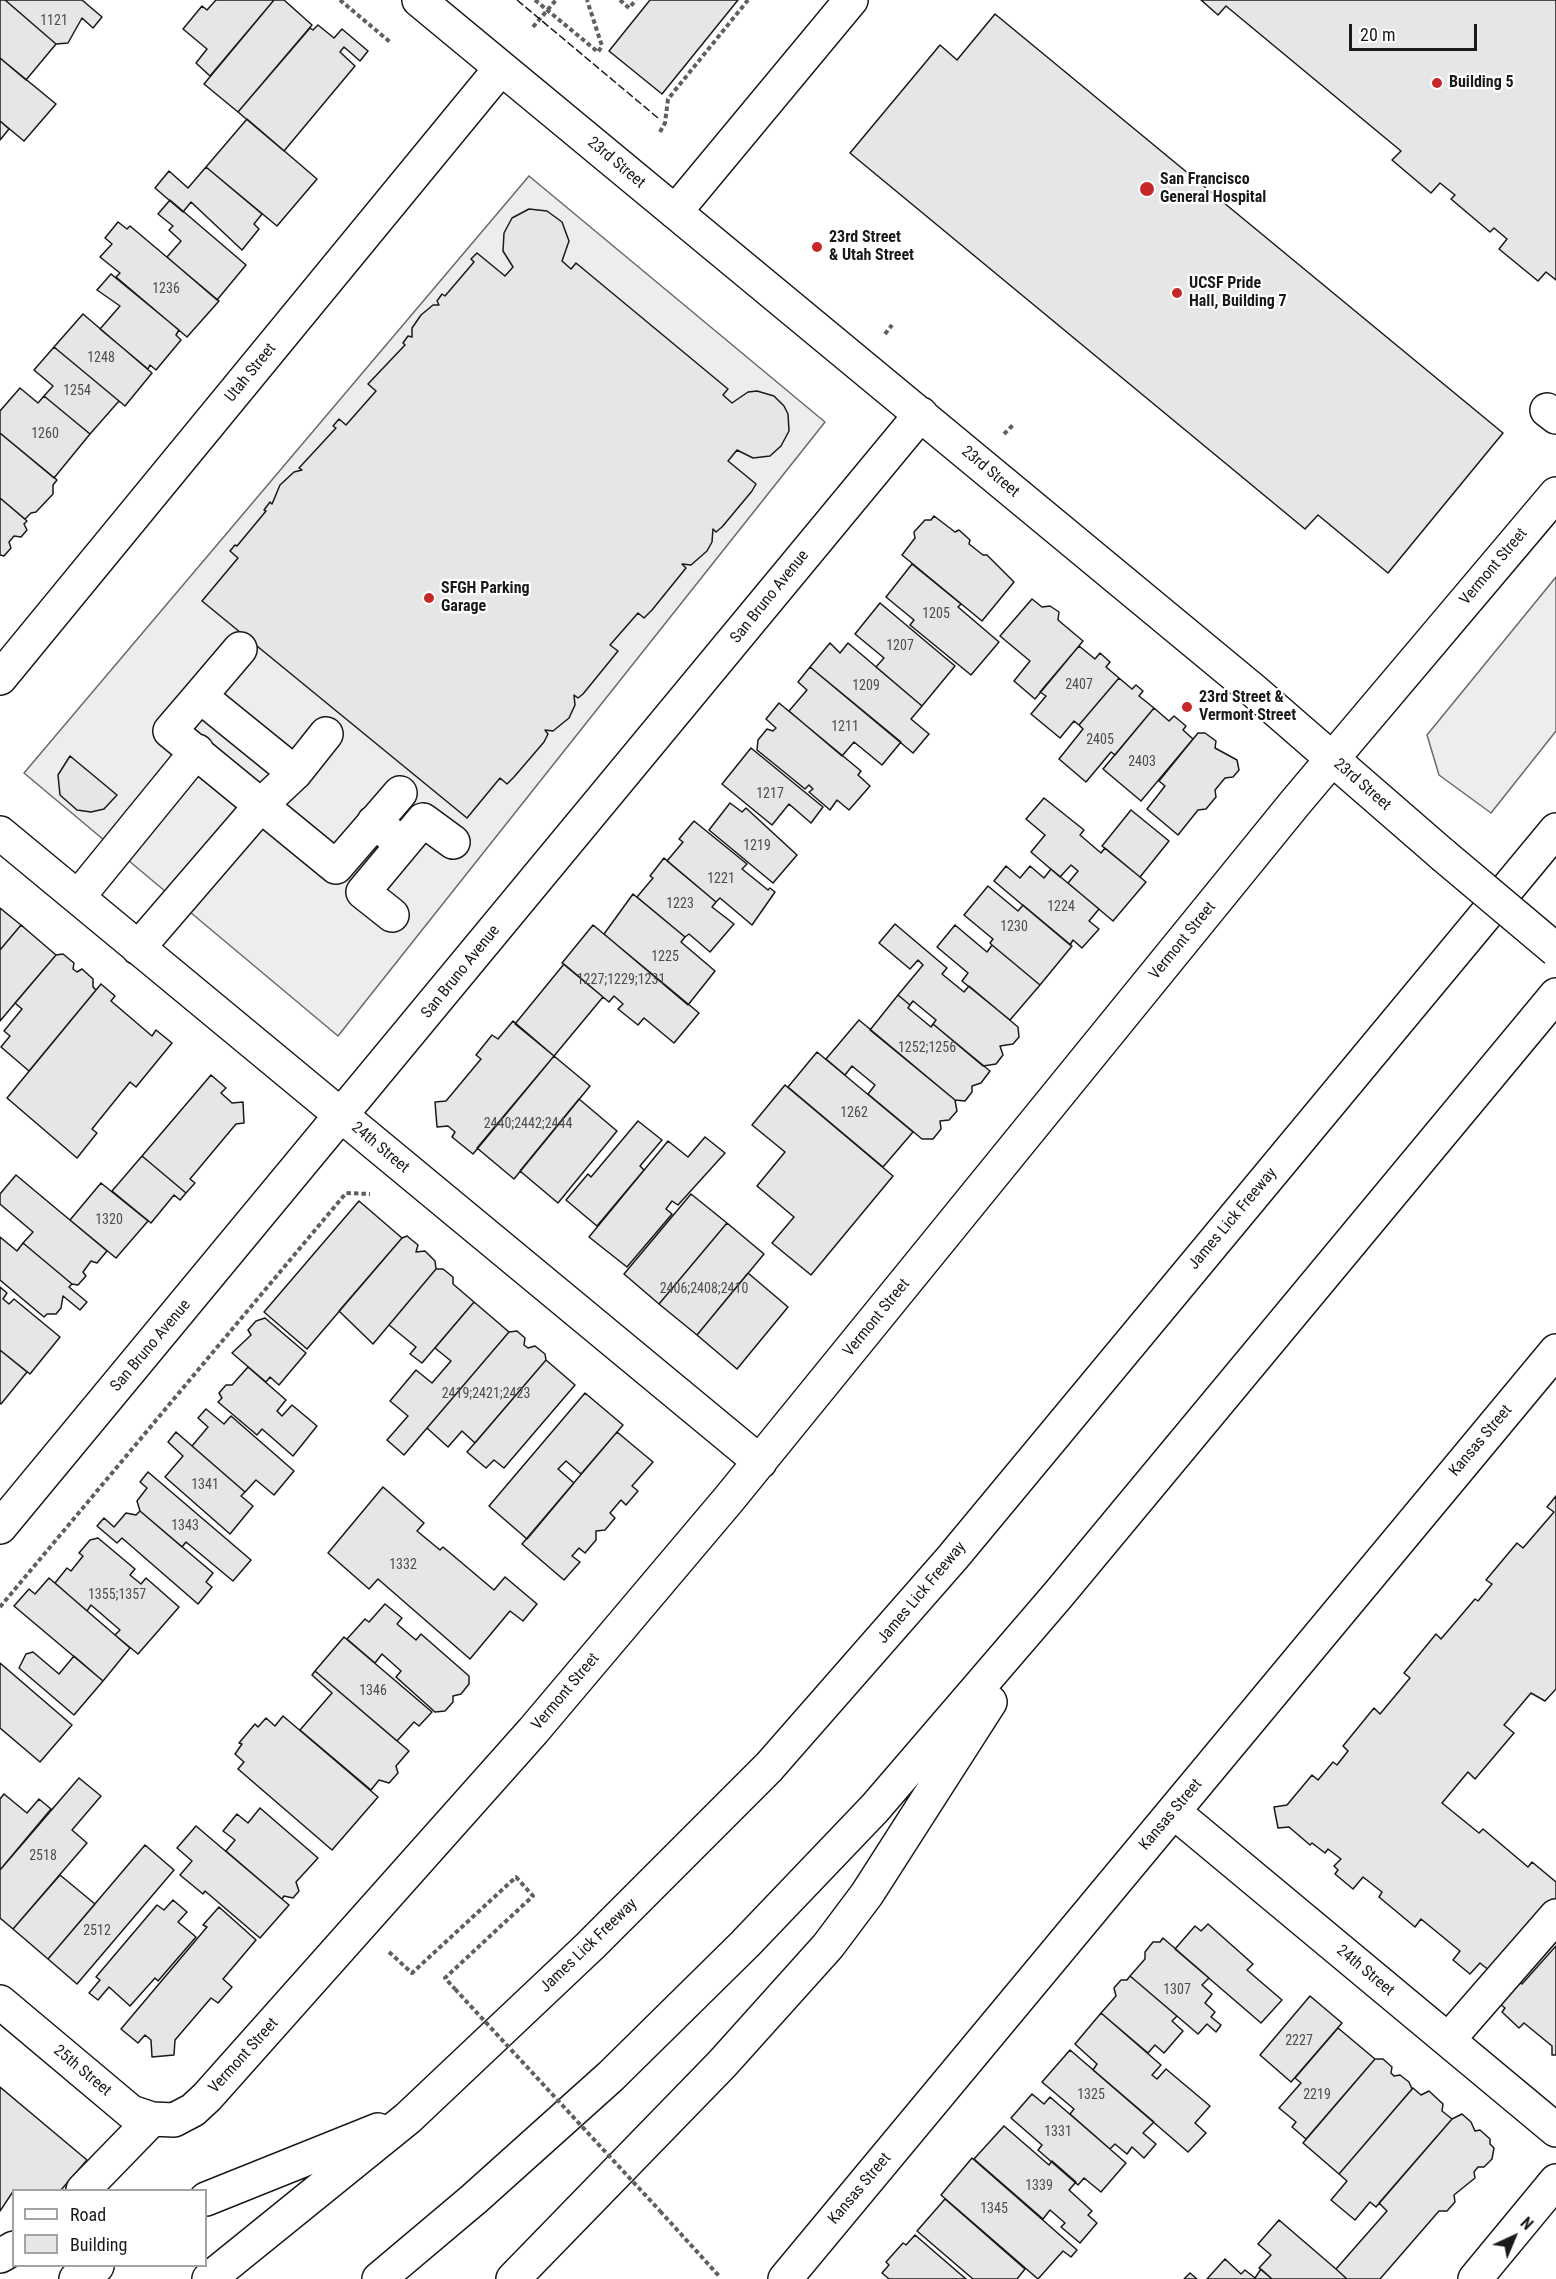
<!DOCTYPE html>
<style>
body{margin:0}
#map{position:relative;width:1556px;height:2279px;overflow:hidden;background:#fff;font-family:"Roboto Condensed",sans-serif}
canvas{display:block}
.legend{position:absolute;left:12px;top:2189px;width:195px;height:78px;box-sizing:border-box;background:#fff;border:2px solid #a3a3a3;margin:0;padding:8px 10px;list-style:none;font-size:18px;color:#1a1a1a}
.legend li{display:flex;align-items:center;gap:12px;height:30px}
.legend b{width:30px;border:2px solid #a3a3a3}
.north{position:absolute;left:1484px;top:2207px;width:60px;height:60px;-webkit-text-stroke:4px #fff;paint-order:stroke;rotate:44deg;font-size:16px;font-weight:700;line-height:24px;text-align:center;color:#1a1a1a}
.north::after{content:'';display:block;margin:auto;width:21px;height:27px;background:#1a1a1a;clip-path:polygon(50% 0,100% 100%,50% 72%,0 100%)}
.scale{position:absolute;left:1349px;top:24px;width:128px;height:27px;box-sizing:border-box;border:3px solid #1a1a1a;border-top:0;padding-left:8px;font-size:18px;line-height:21px;white-space:nowrap;color:#1a1a1a;-webkit-text-stroke:4px #fff;paint-order:stroke}
</style>
<div id="map">
<canvas width="1556" height="2279"></canvas>
<ul class="legend">
<li><b style="height:8px;background:#fff"></b>Road</li>
<li><b style="height:16px;background:#e6e6e6"></b>Building</li>
</ul>
<div class="north">N</div>
<div class="scale">20 m</div>
</div>
<script>
const g = document.querySelector('canvas').getContext('2d');
g.lineJoin = 'round';
function fillPath(path, color) { g.fillStyle = color; g.fill(path, 'evenodd'); }
const poly = rows => new Path2D(rows.map(r => 'M' + r).join(''));
function strokePath(path, color, width, dash) { g.strokeStyle = color; g.lineWidth = width; g.lineCap = dash ? 'butt' : 'round'; g.setLineDash(dash || []); g.stroke(path); }
function label(font, color, halo, rows, align = 'center') {
  g.font = font + ' "Roboto Condensed",sans-serif'; g.lineWidth = 4.5; g.setLineDash([]); g.textBaseline = 'middle'; g.strokeStyle = halo; g.fillStyle = color; for (const [text, x, y, turn = 0] of rows) {
    g.save(); g.translate(x, y); g.rotate((+turn || 0) * Math.PI / 180); g.textAlign = isNaN(turn) ? turn : align; if (halo) g.strokeText(text, 0, 0); g.fillText(text, 0, 0); g.restore();
  }
}
const built = poly([
 [529,176,825,422,338,1036,24,773,529,176],
 [1556,577,1556,731,1491,813,1439,775,1427,735,1556,577]
]);
fillPath(built, '#ededed');
strokePath(built, '#6a6a6a', 1.5);
const building = poly([
 [0,0,5,0,56,44,26,80,0,58,0,0],
 [5,0,82,0,102,17,93,28,82,18,68,43,56,44,5,0],
 [216,0,274,0,210,76,196,63,207,49,183,29,202,6,207,10,216,0],
 [274,0,284,0,312,25,238,112,204,84,274,0],
 [650,0,738,0,662,94,609,51,650,0],
 [1201,0,1556,0,1556,280,1546,272,1538,281,1499,249,1507,239,1494,228,1490,232,1451,199,1455,195,1440,183,1431,193,1392,160,1401,151,1226,6,1218,15,1201,0],
 [995,14,1503,433,1388,573,1318,515,1305,529,850,153,940,45,957,60,995,14],
 [318,25,334,38,342,29,368,51,360,61,344,47,340,52,355,66,284,151,238,112,310,28,313,30,318,25],
 [0,58,56,104,24,141,0,121,0,58],
 [247,119,317,179,277,226,206,167,247,119],
 [0,121,9,129,0,140,0,121],
 [206,167,262,214,254,224,259,229,242,250,191,202,183,212,155,188,169,171,188,188,206,167],
 [170,200,246,265,217,300,167,257,181,241,169,230,173,226,158,214,170,200],
 [529,209,547,211,562,222,569,241,562,261,571,269,576,263,728,389,723,395,732,403,748,392,757,391,774,396,784,406,788,414,789,431,781,446,770,456,753,458,737,450,728,461,756,484,752,491,722,527,716,532,713,529,712,542,707,551,691,565,682,564,686,568,652,610,644,618,638,613,610,645,618,651,583,694,578,698,574,695,575,705,569,718,553,731,545,730,548,734,544,742,514,777,507,784,500,778,467,818,202,601,238,558,230,551,235,545,237,546,266,511,264,510,270,502,272,504,280,485,294,472,302,470,299,468,336,428,333,426,339,419,346,425,376,391,368,384,405,345,403,343,408,336,412,337,412,328,421,315,433,305,439,305,437,301,442,294,445,296,474,262,471,259,477,253,505,276,513,267,503,251,504,233,512,218,529,209],
 [118,222,127,229,130,226,219,301,187,337,116,277,120,273,100,257,112,244,105,238,118,222],
 [111,274,179,330,176,335,181,340,156,370,150,365,148,369,100,329,120,306,97,290,111,274],
 [83,314,152,373,125,406,54,347,83,314],
 [54,347,119,401,90,434,44,396,53,386,34,370,54,347],
 [20,388,38,403,44,396,90,434,54,478,0,433,0,411,20,388],
 [0,433,57,480,53,485,53,494,36,512,31,513,25,519,0,498,0,433],
 [0,498,27,521,24,524,27,530,21,537,14,536,9,542,11,548,4,556,0,555,0,498],
 [934,516,955,532,959,530,970,540,969,544,983,555,987,555,1014,582,982,621,902,555,915,538,914,532,925,520,931,520,934,516],
 [912,564,961,604,958,607,999,642,971,675,910,625,914,620,886,597,912,564],
 [1032,599,1042,607,1050,606,1059,612,1058,620,1083,641,1035,699,1014,681,1030,661,1000,636,1032,599],
 [880,603,955,666,922,706,876,667,884,658,855,634,880,603],
 [830,643,840,653,848,643,922,706,911,719,929,734,913,753,810,667,830,643],
 [1079,646,1095,659,1100,653,1110,662,1106,667,1119,678,1079,725,1074,721,1060,738,1031,714,1046,696,1040,692,1079,646],
 [810,667,901,742,882,765,854,742,842,756,789,711,807,690,798,682,810,667],
 [1119,678,1132,689,1136,685,1143,691,1139,696,1154,708,1115,755,1111,752,1086,782,1059,759,1083,729,1079,725,1119,678],
 [779,703,861,771,858,775,870,786,849,810,837,800,830,810,809,792,813,789,809,785,805,789,757,750,758,740,767,729,773,731,776,728,766,719,779,703],
 [1154,708,1169,721,1174,716,1186,726,1183,730,1193,739,1141,801,1103,769,1154,708],
 [1198,733,1205,733,1216,741,1215,748,1237,760,1239,770,1233,777,1225,778,1215,790,1216,797,1206,809,1198,810,1178,835,1147,809,1165,786,1159,781,1198,733],
 [751,748,823,807,811,823,789,804,772,825,722,784,751,748],
 [70,756,117,795,104,809,91,812,77,810,60,795,58,775,70,756],
 [1044,798,1084,830,1080,835,1101,853,1105,848,1146,882,1113,921,1068,883,1078,871,1071,865,1060,877,1031,852,1045,835,1026,819,1044,798],
 [730,803,742,812,746,808,797,855,773,883,709,830,730,803],
 [1131,810,1169,841,1140,877,1102,846,1131,810],
 [694,821,747,864,742,869,768,890,770,888,775,892,752,925,720,898,716,902,667,861,683,842,679,839,694,821],
 [664,858,716,902,712,907,734,924,710,952,689,934,685,937,637,897,653,878,650,876,664,858],
 [1006,866,1020,878,1030,866,1044,878,1051,869,1099,909,1089,921,1099,929,1082,948,1073,940,1070,945,994,881,1006,866],
 [988,886,1018,911,1023,905,1072,946,1040,985,992,945,990,943,993,939,964,915,988,886],
 [633,894,685,937,681,942,715,971,688,1005,604,934,633,894],
 [0,908,21,925,0,950,0,908],
 [895,924,947,968,942,974,964,992,969,986,1018,1027,1019,1037,1013,1044,1000,1046,1003,1055,996,1064,983,1066,933,1024,936,1020,913,1001,910,1005,898,995,923,965,918,960,910,969,879,943,895,924],
 [21,925,56,955,0,1021,0,950,21,925],
 [593,925,699,1013,674,1043,644,1018,638,1025,618,1009,623,1004,614,996,609,1002,562,963,593,925],
 [955,925,987,952,992,945,1040,985,1010,1020,962,981,968,973,937,947,955,925],
 [63,954,74,963,73,969,77,972,82,969,93,979,93,987,96,990,29,1071,1,1047,10,1036,4,1031,22,1009,15,1003,56,955,63,954],
 [564,964,603,997,554,1056,515,1024,564,964],
 [101,984,115,996,111,1001,152,1036,156,1030,172,1043,136,1087,130,1082,92,1129,97,1133,77,1158,7,1098,101,984],
 [898,995,910,1005,908,1008,931,1027,933,1024,990,1071,981,1083,972,1086,972,1092,965,1101,955,1100,870,1030,898,995],
 [859,1020,955,1100,957,1111,949,1120,940,1121,941,1129,933,1139,922,1139,868,1094,875,1085,852,1066,845,1075,826,1059,859,1020],
 [513,1021,554,1056,473,1154,452,1137,455,1132,448,1126,437,1127,435,1102,446,1101,481,1059,476,1055,492,1035,498,1039,513,1021],
 [817,1052,913,1132,883,1167,788,1087,817,1052],
 [554,1056,590,1086,514,1179,477,1148,554,1056],
 [211,1075,226,1088,221,1093,232,1103,243,1102,244,1123,236,1124,190,1179,195,1183,186,1193,142,1156,211,1075],
 [785,1085,893,1176,811,1275,772,1243,794,1217,757,1186,785,1152,752,1125,785,1085],
 [579,1099,617,1131,558,1203,520,1171,579,1099],
 [638,1121,662,1140,640,1166,644,1170,597,1226,566,1200,588,1174,591,1177,638,1121],
 [705,1137,725,1153,678,1205,672,1201,666,1209,672,1214,627,1267,589,1237,668,1141,688,1157,705,1137],
 [142,1156,186,1193,180,1200,174,1195,151,1223,112,1191,142,1156],
 [16,1175,107,1251,97,1263,91,1261,83,1272,86,1276,78,1285,72,1284,23,1243,33,1232,0,1204,0,1194,16,1175],
 [101,1183,148,1221,116,1258,70,1220,101,1183],
 [691,1194,727,1223,659,1304,624,1274,691,1194],
 [359,1201,402,1238,307,1349,264,1312,359,1201],
 [727,1223,764,1254,697,1335,659,1304,727,1223],
 [407,1236,418,1245,416,1252,425,1251,435,1261,436,1269,373,1344,339,1311,402,1238,407,1236],
 [0,1237,17,1251,23,1243,72,1284,69,1287,87,1302,80,1310,63,1296,61,1308,56,1314,47,1314,44,1317,0,1280,0,1237],
 [436,1269,443,1269,453,1277,453,1284,474,1302,422,1363,410,1354,416,1347,389,1325,436,1269],
 [748,1273,788,1307,737,1369,697,1335,748,1273],
 [0,1287,7,1293,3,1299,9,1304,14,1299,60,1337,30,1374,0,1350,0,1287],
 [474,1302,509,1332,404,1455,387,1440,408,1416,390,1401,416,1370,432,1383,451,1361,435,1348,474,1302],
 [265,1318,306,1353,279,1385,270,1377,266,1382,232,1353,251,1335,248,1330,256,1321,265,1318],
 [517,1331,525,1338,524,1345,528,1348,535,1346,545,1354,546,1360,475,1443,462,1431,448,1447,427,1428,509,1332,517,1331],
 [0,1350,27,1372,1,1404,0,1403,0,1350],
 [546,1360,575,1385,504,1468,494,1460,486,1468,467,1452,546,1360],
 [248,1367,286,1400,277,1411,282,1416,292,1405,317,1426,293,1456,262,1429,257,1435,218,1402,222,1398,219,1393,226,1385,232,1385,248,1367],
 [585,1393,623,1425,581,1474,566,1461,558,1469,574,1483,527,1539,489,1506,585,1393],
 [206,1409,224,1424,231,1416,294,1471,274,1495,256,1480,245,1492,192,1446,208,1427,198,1418,206,1409],
 [176,1432,245,1492,241,1496,253,1506,230,1534,165,1477,183,1456,168,1442,176,1432],
 [617,1432,653,1462,632,1486,638,1491,626,1505,621,1500,610,1513,615,1518,605,1530,596,1531,596,1540,585,1553,579,1548,572,1556,580,1562,564,1580,522,1544,617,1432],
 [148,1472,251,1560,233,1581,186,1542,182,1547,140,1511,137,1501,147,1488,140,1482,148,1472],
 [383,1487,424,1523,417,1531,440,1550,443,1547,494,1590,505,1577,537,1604,523,1621,510,1611,470,1659,378,1579,369,1589,328,1553,383,1487],
 [1556,1496,1556,1689,1545,1701,1531,1693,1504,1725,1514,1733,1475,1779,1468,1772,1442,1803,1479,1833,1483,1829,1528,1867,1532,1862,1556,1882,1556,1903,1496,1976,1480,1963,1470,1974,1453,1960,1460,1951,1421,1919,1415,1927,1379,1897,1382,1892,1363,1877,1353,1889,1335,1874,1338,1870,1334,1866,1341,1859,1328,1849,1325,1853,1312,1843,1310,1845,1289,1827,1278,1828,1274,1807,1287,1805,1312,1775,1318,1780,1333,1762,1337,1765,1348,1751,1343,1746,1374,1708,1380,1714,1410,1678,1404,1673,1436,1634,1441,1639,1475,1599,1478,1601,1492,1584,1486,1580,1517,1543,1523,1548,1554,1512,1547,1507,1556,1496],
 [140,1511,213,1573,206,1582,212,1587,198,1604,122,1538,117,1543,97,1526,104,1518,114,1527,126,1513,136,1515,140,1511],
 [98,1538,135,1569,130,1575,141,1584,146,1578,179,1607,138,1654,115,1635,120,1630,91,1605,87,1611,55,1583,67,1568,71,1571,83,1556,79,1553,90,1540,98,1538],
 [49,1578,130,1648,103,1681,14,1606,29,1589,35,1594,49,1578],
 [385,1604,402,1618,397,1624,416,1640,421,1634,469,1676,469,1684,461,1694,453,1696,453,1702,445,1711,435,1712,396,1677,401,1671,382,1654,375,1663,347,1639,365,1619,369,1622,385,1604],
 [344,1637,432,1712,419,1726,414,1722,397,1741,315,1671,344,1637],
 [33,1652,59,1674,74,1656,103,1681,74,1715,19,1668,26,1654,33,1652],
 [0,1663,72,1725,40,1762,0,1728,0,1663],
 [315,1671,409,1751,396,1766,398,1773,389,1783,379,1780,371,1790,300,1730,332,1693,312,1675,315,1671],
 [283,1716,378,1797,332,1850,238,1769,244,1762,235,1754,242,1744,239,1743,255,1724,258,1727,266,1718,275,1726,283,1716],
 [79,1778,101,1796,72,1830,87,1843,13,1929,0,1918,0,1870,79,1778],
 [4,1794,27,1813,39,1799,51,1809,0,1870,0,1799,4,1794],
 [260,1808,318,1858,296,1882,299,1891,293,1898,284,1896,282,1899,226,1851,235,1840,223,1831,237,1814,248,1823,260,1808],
 [196,1826,289,1905,260,1938,205,1891,203,1894,180,1875,192,1861,177,1848,196,1826],
 [145,1845,174,1870,77,1984,48,1959,145,1845],
 [60,1875,95,1904,48,1959,13,1929,60,1875],
 [173,1900,187,1912,178,1922,196,1937,158,1981,155,1978,130,2006,109,1987,98,2000,89,1993,100,1980,96,1977,157,1905,164,1910,173,1900],
 [219,1907,256,1940,223,1979,232,1987,218,2003,211,1998,175,2040,174,2055,152,2057,151,2040,145,2035,138,2043,121,2029,207,1927,203,1925,219,1907],
 [1208,1924,1253,1964,1247,1970,1282,2000,1261,2023,1175,1949,1195,1926,1201,1931,1208,1924],
 [1163,1938,1209,1978,1202,1985,1212,1994,1205,2003,1215,2012,1211,2017,1221,2025,1216,2032,1207,2024,1198,2034,1130,1976,1145,1959,1145,1952,1153,1942,1160,1942,1163,1938],
 [1556,1946,1556,2055,1552,2055,1552,2046,1524,2023,1519,2028,1502,2012,1505,2008,1500,2004,1520,1982,1522,1984,1556,1946],
 [1130,1976,1177,2016,1172,2021,1183,2031,1164,2053,1155,2045,1148,2053,1101,2013,1116,1996,1114,1988,1121,1980,1127,1980,1130,1976],
 [1310,1996,1342,2023,1291,2082,1260,2055,1310,1996],
 [1101,2013,1161,2065,1152,2075,1157,2079,1166,2069,1210,2106,1195,2123,1206,2133,1188,2152,1093,2070,1097,2064,1075,2044,1101,2013],
 [1338,2028,1375,2059,1306,2139,1292,2127,1296,2122,1279,2108,1301,2083,1295,2078,1338,2028],
 [1070,2050,1154,2122,1143,2133,1156,2144,1144,2158,1132,2147,1127,2154,1115,2144,1110,2149,1070,2114,1074,2109,1042,2082,1070,2050],
 [1375,2059,1383,2059,1392,2067,1391,2073,1394,2076,1400,2075,1409,2082,1412,2089,1339,2174,1303,2143,1375,2059],
 [0,2087,87,2160,61,2190,14,2190,0,2211,0,2087],
 [1413,2088,1421,2095,1429,2091,1443,2104,1442,2111,1452,2119,1376,2207,1370,2202,1355,2220,1331,2200,1347,2181,1339,2174,1413,2088],
 [1032,2094,1044,2104,1050,2097,1126,2163,1101,2192,1084,2178,1078,2185,1038,2150,1042,2145,1011,2118,1032,2094],
 [1462,2114,1471,2122,1475,2131,1480,2130,1490,2139,1490,2144,1494,2148,1492,2159,1484,2167,1478,2167,1474,2172,1475,2178,1454,2195,1455,2202,1447,2211,1439,2211,1380,2279,1347,2279,1336,2269,1387,2211,1379,2203,1452,2119,1462,2114],
 [1004,2126,1049,2165,1052,2161,1076,2182,1069,2190,1092,2211,1088,2215,1097,2223,1080,2243,1061,2227,1065,2223,1050,2210,1043,2219,974,2159,1004,2126],
 [972,2158,1077,2250,1071,2257,1063,2251,1038,2279,941,2195,972,2158],
 [945,2199,1025,2269,1017,2279,973,2279,917,2231,945,2199],
 [1279,2220,1336,2269,1347,2279,1272,2279,1259,2268,1271,2255,1258,2244,1279,2220],
 [915,2235,966,2279,889,2279,882,2273,889,2265,886,2262,903,2243,906,2245,915,2235],
 [1225,2259,1241,2274,1245,2270,1255,2278,1261,2269,1272,2279,1207,2279,1225,2259],
 [1190,2273,1197,2279,1184,2279,1190,2273]
]);
fillPath(building, '#e6e6e6');
strokePath(building, '#1a1a1a', 1.5);
const minor = poly([
 [419,0,1253,690,1443,855],
 [675,212,851,0],
 [1547,410,1556,417],
 [240,649,200,696,295,773],
 [0,678,501,68],
 [200,696,170,731,336,867,400,793],
 [374,822,403,844,363,892,392,915],
 [0,833,760,1462],
 [403,844,423,820,453,842],
 [78,897,197,751],
 [138,948,262,804,295,773,326,734],
 [0,1527,921,414],
 [1174,1812,1556,2130],
 [0,2002,131,2112,152,2119,174,2120,193,2110,207,2097,533,1731,729,1499,1295,803,1556,494],
 [1448,2040,1556,1916],
 [83,2190,152,2119],
 [0,2256,14,2248],
 [785,2279,1556,1351],
 [1475,2279,1556,2181]
]);
const highway = poly([
 [206,2199,378,2130],
 [76,2279,97,2266],
 [209,2279,408,2118,590,1946,769,1767,953,1557,1556,830],
 [379,2279,474,2199,611,2076,745,1944,875,1808,1058,1595,1556,995],
 [513,2279,722,2064,828,1946,867,1894,990,1702]
]);
strokePath(minor, '#1a1a1a', 36);
strokePath(highway, '#1a1a1a', 36);
strokePath(poly([
 [340,0,390,42],
 [535,0,598,52,602,46,587,0],
 [620,0,629,8,636,0],
 [533,27,556,0],
 [660,132,665,123,668,99,748,0],
 [885,334,892,325],
 [1004,434,1013,425],
 [0,1607,346,1193,370,1194],
 [389,1952,412,1973,516,1877,533,1896,445,1978,455,1989],
 [660,2211,719,2276]
]), '#5f5f5f', 4, [4.5, 3]);
strokePath(minor, '#fff', 33);
strokePath(highway, '#fff', 33);
const minorBridge = poly([
 [1443,855,1556,950]
]);
strokePath(minorBridge, '#1a1a1a', 36, []);
strokePath(poly([
 [455,1989,660,2211]
]), '#5f5f5f', 4, [4.5, 3]);
strokePath(minorBridge, '#fff', 33);
strokePath(poly([
 [517,0,658,118]
]), '#1a1a1a', 1.5, [8, 3]);
for (const [x, y, r, color] of [
 [1437,83,6,"#c62828"],
 [1147,189,8,"#c62828"],
 [817,247,6,"#c62828"],
 [1177,293,6,"#c62828"],
 [429,598,6,"#c62828"],
 [1187,707,6,"#c62828"]
]) { const dot = new Path2D(); dot.arc(x, y, r, 0, 2 * Math.PI); g.fillStyle = color; g.fill(dot); strokePath(dot, '#fff', 2); }
label('14px', '#4d4d4d', null, [
 ["1121",54,21],
 ["1236",166,289],
 ["1248",101,358],
 ["1254",77,391],
 ["1260",45,434],
 ["1205",936,614],
 ["1207",900,646],
 ["2407",1079,685],
 ["1209",866,686],
 ["1211",845,727],
 ["2405",1100,740],
 ["2403",1142,762],
 ["1217",770,794],
 ["1219",757,846],
 ["1221",721,879],
 ["1223",680,904],
 ["1224",1061,907],
 ["1230",1014,927],
 ["1225",665,957],
 ["1227;1229;1231",621,980],
 ["1252;1256",927,1048],
 ["1262",854,1113],
 ["2440;2442;2444",528,1124],
 ["1320",109,1220],
 ["2406;2408;2410",704,1289],
 ["2419;2421;2423",486,1394],
 ["1341",205,1485],
 ["1343",185,1526],
 ["1332",403,1565],
 ["1355;1357",117,1595],
 ["1346",373,1691],
 ["2518",43,1856],
 ["2512",97,1931],
 ["1307",1177,1990],
 ["2227",1299,2041],
 ["1325",1091,2095],
 ["2219",1317,2095],
 ["1331",1058,2132],
 ["1339",1039,2186],
 ["1345",994,2209]
]);
label('bold 16px', '#1a1a1a', '#fff', [
 ["Building 5",1449,83],
 ["San Francisco",1160,180],
 ["General Hospital",1160,198],
 ["23rd Street",829,238],
 ["& Utah Street",829,256],
 ["UCSF Pride",1189,284],
 ["Hall, Building 7",1189,302],
 ["SFGH Parking",441,589],
 ["Garage",441,607],
 ["23rd Street &",1199,698],
 ["Vermont Street",1199,716]
], 'left');
label('16px', '#1a1a1a', '#fff', [
 ["23rd Street",616,163,40],
 ["Utah Street",251,373,-51],
 ["23rd Street",990,472,40],
 ["Vermont Street",1494,567,-50],
 ["San Bruno Avenue",770,597,-51],
 ["23rd Street",1362,785,41],
 ["Vermont Street",1183,941,-51],
 ["San Bruno Avenue",461,972,-51],
 ["24th Street",380,1148,40],
 ["James Lick Freeway",1233,1219,-50],
 ["Vermont Street",877,1318,-51],
 ["San Bruno Avenue",151,1346,-50],
 ["Kansas Street",1481,1441,-50],
 ["James Lick Freeway",922,1593,-50],
 ["Vermont Street",566,1692,-50],
 ["Kansas Street",1171,1815,-50],
 ["James Lick Freeway",589,1946,-44],
 ["24th Street",1365,1971,40],
 ["Vermont Street",244,2056,-48],
 ["25th Street",82,2071,40],
 ["Kansas Street",860,2189,-50]
]);
</script>
